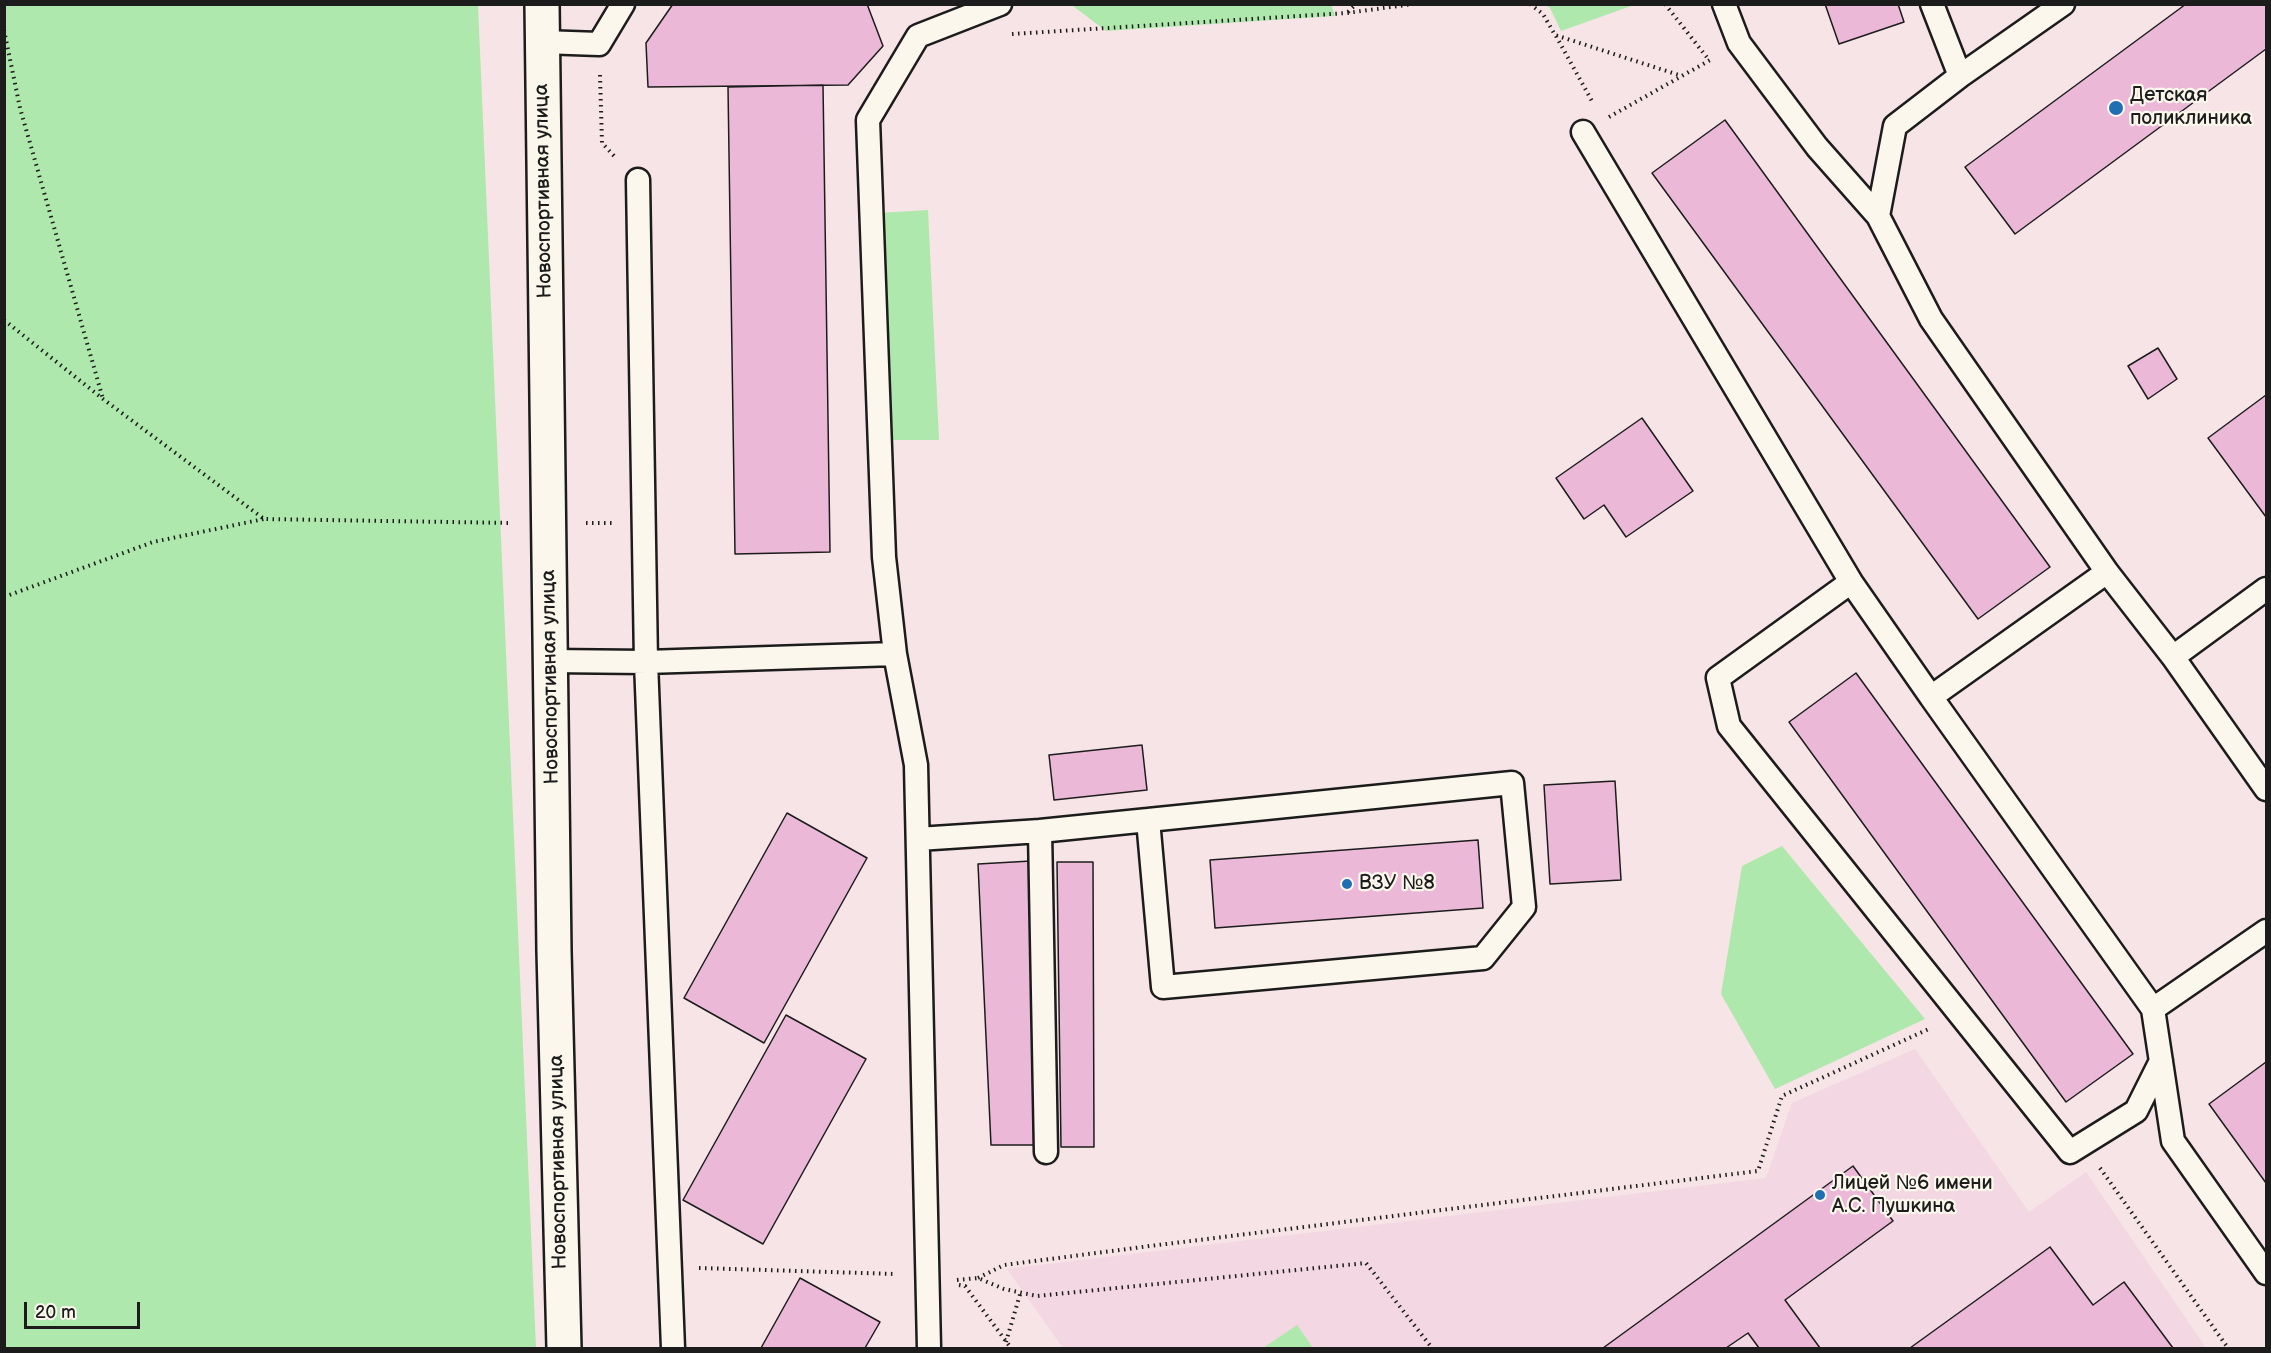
<!DOCTYPE html>
<meta charset="utf-8">
<style>
body{margin:0}
#map{position:relative;width:2271px;height:1353px;overflow:hidden;background:#f6e4e6;font-family:"Balsamiq Sans",sans-serif}
canvas{display:block}
.frame{position:absolute;inset:0;border:6px solid #1c1c1c;pointer-events:none}
.scale{position:absolute;left:24px;top:1302px;width:116px;height:27px;box-sizing:border-box;border:3px solid #1c1c1c;border-top:0;padding-left:8px;font-size:18px;line-height:21px;white-space:nowrap;color:#1c1c1c;-webkit-text-stroke:4px #fbf7ec;paint-order:stroke}
</style>
<div id="map">
<canvas width="2271" height="1353"></canvas>
<div class="frame"></div>
<div class="scale">20 m</div>
</div>
<script>
const g = document.querySelector('canvas').getContext('2d');
g.lineJoin = 'round';
function fillPath(path, color) { g.fillStyle = color; g.fill(path, 'evenodd'); }
const poly = rows => new Path2D(rows.map(r => 'M' + r).join(''));
function strokePath(path, color, width, dash) { g.strokeStyle = color; g.lineWidth = width; g.lineCap = dash ? 'butt' : 'round'; g.setLineDash(dash || []); g.stroke(path); }
function label(font, color, halo, rows, align = 'center') {
  g.font = font + ' "Balsamiq Sans",sans-serif'; g.lineWidth = 4.5; g.setLineDash([]); g.textBaseline = 'middle'; g.strokeStyle = halo; g.fillStyle = color; for (const [text, x, y, turn = 0] of rows) {
    g.save(); g.translate(x, y); g.rotate((+turn || 0) * Math.PI / 180); g.textAlign = isNaN(turn) ? turn : align; if (halo) g.strokeText(text, 0, 0); g.fillText(text, 0, 0); g.restore();
  }
}
fillPath(poly([
 [1915,1049,2029,1212,2086,1172,2206,1348,1063,1348,1007,1269,1766,1178,1792,1103]
]), '#f3d7e2');
fillPath(poly([
 [5,4,478,5,536,1348,5,1348],
 [1078,4,1331,4,1335,16,1106,31,1073,6],
 [1546,5,1634,5,1561,31,1550,8],
 [928,210,939,440,886,440,878,213],
 [1782,846,1925,1019,1775,1089,1721,994,1742,866],
 [1297,1325,1313,1348,1263,1348]
]), '#afe8ac');
const building = poly([
 [673,4,867,4,883,46,848,85,648,87,646,43,673,4],
 [1825,4,1898,4,1904,22,1839,44,1825,4],
 [2186,4,2266,4,2266,49,2015,234,1965,167,2186,4],
 [823,85,830,552,735,554,728,87,823,85],
 [1725,120,2050,567,1978,619,1652,173,1725,120],
 [2158,348,2177,379,2148,399,2128,366,2158,348],
 [2266,395,2266,517,2208,438,2266,395],
 [1642,418,1693,491,1626,537,1604,505,1584,519,1556,478,1642,418],
 [1856,673,2133,1054,2066,1102,1789,722,1856,673],
 [1142,745,1147,790,1054,800,1049,755,1142,745],
 [1615,781,1621,880,1550,884,1544,785,1615,781],
 [787,813,867,858,764,1043,684,998,787,813],
 [1478,840,1483,908,1215,928,1210,860,1478,840],
 [1031,861,1034,1145,991,1145,978,864,1031,861],
 [1057,862,1093,862,1094,1147,1061,1147,1057,862],
 [786,1015,866,1059,763,1244,683,1200,786,1015],
 [2266,1062,2266,1183,2209,1104,2266,1062],
 [1853,1166,1893,1221,1785,1300,1820,1348,1759,1348,1748,1333,1726,1348,1603,1348,1853,1166],
 [2050,1247,2093,1305,2124,1282,2173,1348,1910,1348,2050,1247],
 [800,1278,880,1322,865,1348,761,1348,800,1278]
]);
fillPath(building, '#ebb9d7');
strokePath(building, '#1c1c1c', 1.5);
const lane = poly([
 [1724,4,1739,43,1817,147,1878,216],
 [1932,4,1960,76,1895,126,1878,216,1931,319,2107,572,2173,657,2266,789],
 [542,42,599,44,623,4],
 [1960,76,2063,4],
 [1583,132,1851,582],
 [638,180,646,662,673,1348],
 [2107,572,1931,697,1851,582,1718,678,1729,726,2070,1152,2136,1111,2161,1061],
 [895,654,916,765,929,1348],
 [2173,657,2266,589],
 [550,661,646,662,895,654,884,557,868,120,918,36,1000,4],
 [1931,697,2153,1009],
 [1040,831,1512,783,1524,907,1483,958,1163,987,1148,820],
 [918,839,1040,831,1046,1152],
 [2266,931,2153,1009,2173,1141,2266,1273]
]);
const secondary = poly([
 [542,4,554,951,564,1348]
]);
strokePath(lane, '#1c1c1c', 27);
strokePath(secondary, '#1c1c1c', 38);
strokePath(poly([
 [1530,4,1543,14,1555,35,1682,76],
 [1665,4,1709,60],
 [1348,12,1356,4],
 [4,30,20,108,103,399],
 [1012,34,1347,13,1413,4],
 [1556,36,1593,103],
 [600,75,602,143,616,158],
 [1609,117,1712,59],
 [4,320,103,399,264,519,512,523],
 [586,523,614,523],
 [4,597,153,542,264,519],
 [2100,1168,2228,1348],
 [699,1268,896,1274],
 [978,1278,1004,1265,1150,1246,1758,1171,1782,1096,1931,1028],
 [957,1280,978,1278,1004,1289,1037,1296,1366,1263,1432,1348],
 [959,1285,965,1286,1011,1348],
 [1006,1342,1021,1291]
]), '#1c1c1c', 4, [1.5, 4.5]);
strokePath(lane, '#fbf7ec', 22);
strokePath(secondary, '#fbf7ec', 33);
for (const [x, y, r, color] of [
 [2116,108,8,"#1f6fb2"],
 [1347,884,6,"#1f6fb2"],
 [1820,1195,6,"#1f6fb2"]
]) { const dot = new Path2D(); dot.arc(x, y, r, 0, 2 * Math.PI); g.fillStyle = color; g.fill(dot); strokePath(dot, '#fbf7ec', 2); }
label('20px', '#1c1c1c', '#fbf7ec', [
 ["Детская",2130,96],
 ["поликлиника",2130,119],
 ["ВЗУ №8",1359,884],
 ["Лицей №6 имени",1832,1184],
 ["А.С. Пушкина",1832,1207]
], 'left');
label('20px', '#1c1c1c', '#fbf7ec', [
 ["Новоспортивная улица",544,191,-91],
 ["Новоспортивная улица",551,677,-91],
 ["Новоспортивная улица",559,1162,-91]
]);
</script>
